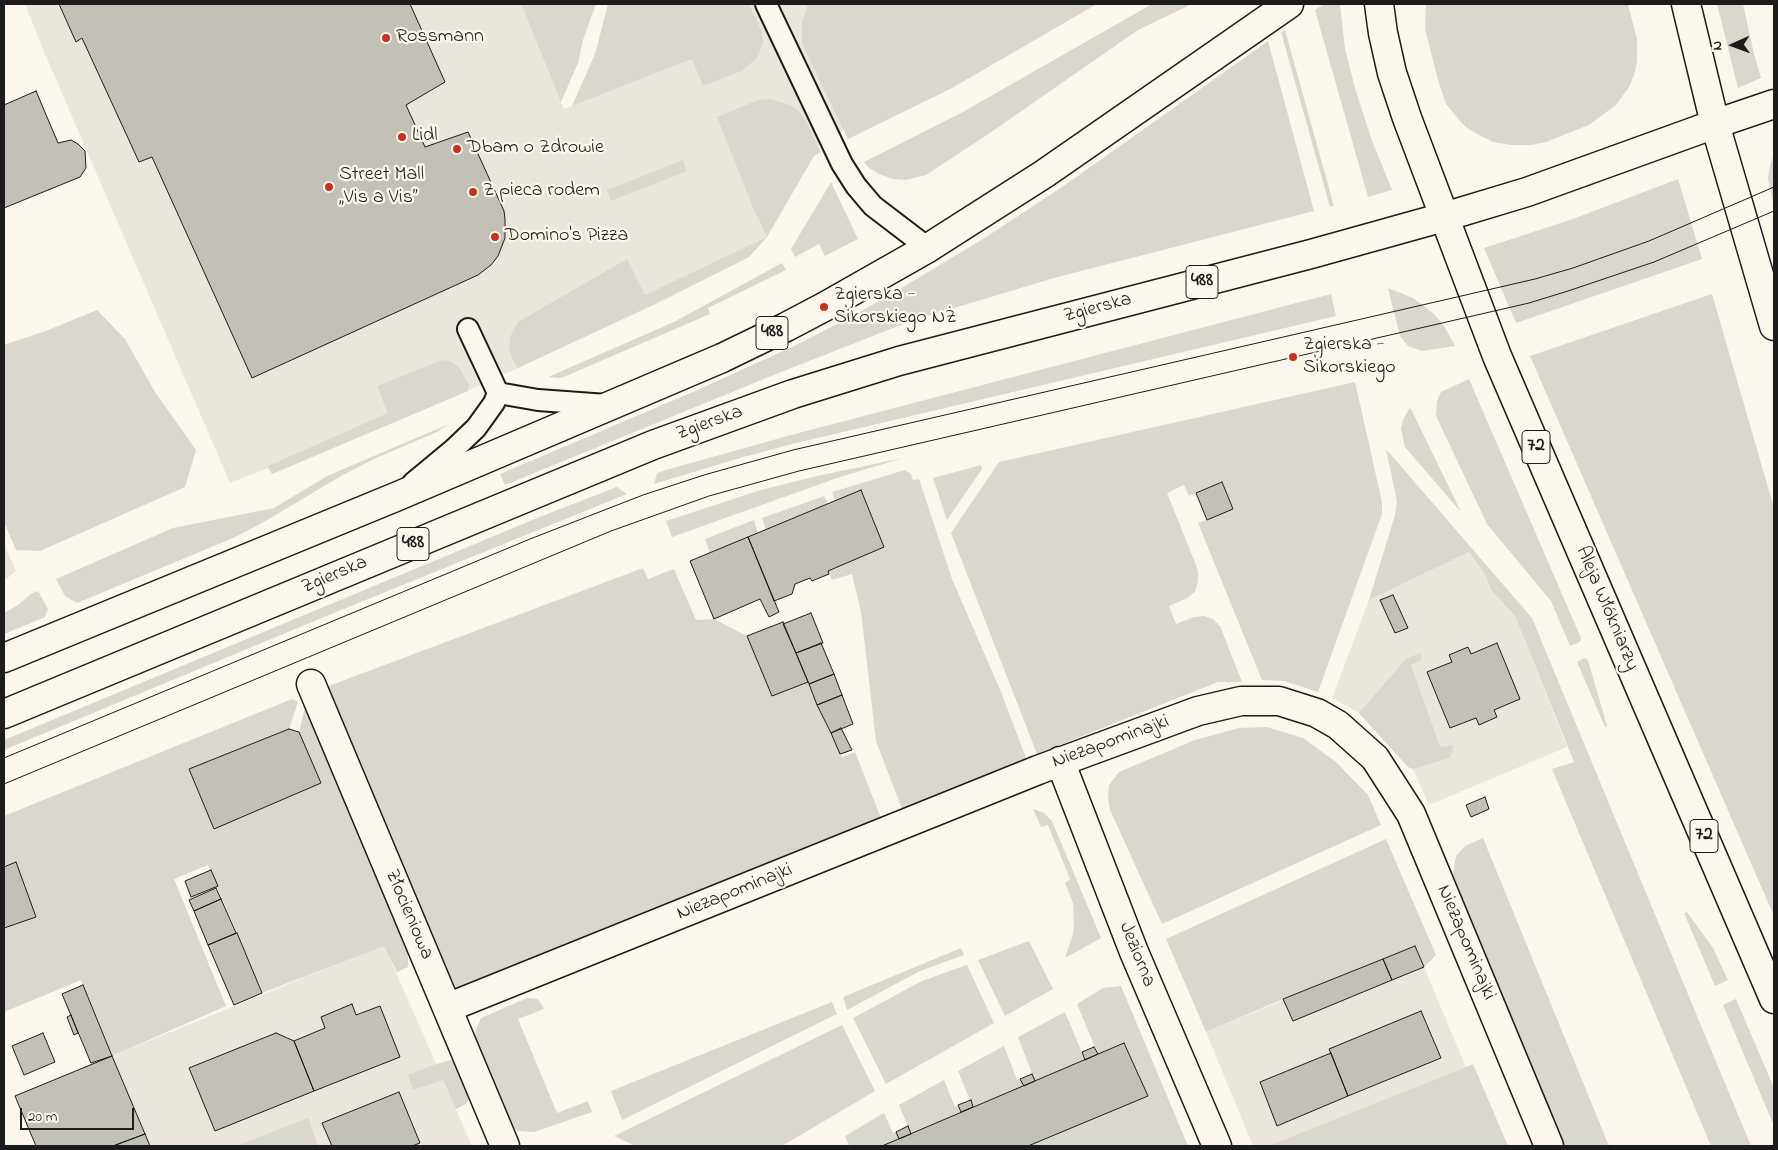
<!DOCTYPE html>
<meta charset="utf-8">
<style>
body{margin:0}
#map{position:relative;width:1778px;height:1150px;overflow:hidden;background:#fbf7ec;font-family:"Indie Flower",sans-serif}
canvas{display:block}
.frame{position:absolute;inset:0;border:5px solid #1c1c1c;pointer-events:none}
.north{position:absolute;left:1708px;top:20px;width:50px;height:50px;-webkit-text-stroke:4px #fbf7ec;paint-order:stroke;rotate:268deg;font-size:14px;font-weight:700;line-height:20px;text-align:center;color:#1c1c1c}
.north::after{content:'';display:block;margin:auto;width:18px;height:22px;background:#1c1c1c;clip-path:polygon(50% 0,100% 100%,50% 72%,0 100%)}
.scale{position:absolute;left:20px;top:1108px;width:114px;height:22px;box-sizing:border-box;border:2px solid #1c1c1c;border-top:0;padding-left:6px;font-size:15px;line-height:18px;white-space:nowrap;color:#1c1c1c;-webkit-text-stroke:4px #fbf7ec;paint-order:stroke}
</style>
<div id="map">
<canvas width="1778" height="1150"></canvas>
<div class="frame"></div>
<div class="north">N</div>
<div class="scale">20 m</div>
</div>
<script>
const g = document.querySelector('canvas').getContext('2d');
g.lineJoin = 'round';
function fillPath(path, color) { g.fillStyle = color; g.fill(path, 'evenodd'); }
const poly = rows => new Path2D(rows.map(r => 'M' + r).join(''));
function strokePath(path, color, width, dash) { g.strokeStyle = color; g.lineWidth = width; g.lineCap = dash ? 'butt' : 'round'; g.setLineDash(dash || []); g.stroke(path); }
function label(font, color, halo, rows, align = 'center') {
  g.font = font + ' "Indie Flower",sans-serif'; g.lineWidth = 4.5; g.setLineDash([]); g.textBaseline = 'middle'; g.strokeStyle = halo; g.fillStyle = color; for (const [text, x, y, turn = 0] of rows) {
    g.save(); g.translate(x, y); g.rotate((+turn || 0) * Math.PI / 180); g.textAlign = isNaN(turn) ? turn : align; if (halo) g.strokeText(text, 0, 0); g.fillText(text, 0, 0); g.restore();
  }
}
fillPath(poly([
 [25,4,521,4,564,109,692,59,680,4,1070,4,855,123,746,190,767,237,749,257,665,300,468,391,272,474,268,468,230,483,45,54],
 [4,543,16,571,4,581],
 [1469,552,1486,576,1491,590,1515,616,1567,747,1429,805,1413,769,1408,767,1359,713,1332,698,1369,600],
 [384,945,472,1146,149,1146,112,1056],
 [1415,946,1466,1067,1268,1146,1253,1146,1206,1032]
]), '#eae6dc');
fillPath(poly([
 [521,4,596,4,583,40,578,63,561,102],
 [608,4,749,4,762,32,763,42,760,51,756,59,741,71,703,86,692,59,572,106,595,54],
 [808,4,1097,4,952,88,848,139,802,44,802,23],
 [1152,4,1192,4,1138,30,987,135,926,175,906,180,893,179,879,174,869,168,864,162,961,113],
 [1324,4,1340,4,1345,49,1355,88,1371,138,1392,190,1368,197,1315,10],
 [1426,4,1628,4,1637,39,1637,62,1634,75,1629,87,1616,105,1589,125,1546,142,1531,145,1511,145,1493,142,1475,133,1467,128,1460,121,1446,104,1438,80,1425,29],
 [1717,4,1743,4,1754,54,1761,78,1738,88],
 [1285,30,1334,206,1330,207,1281,32],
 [1268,41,1314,211,1054,278,911,321,776,374,505,485,500,474,693,392,792,347,853,316,908,284,983,239,1065,185],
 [770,99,787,104,796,109,803,116,821,152,814,156,767,237,749,257,648,307,518,368,512,358,509,348,510,337,518,322,627,259,645,295,767,237,754,210,717,117,758,100],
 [1774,155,1774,207,1768,179,1770,165],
 [683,160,687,171,611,201,607,190],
 [1678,179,1702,259,1516,323,1484,248,1573,219],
 [831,182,858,239,825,256,819,244,795,257,791,249],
 [782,263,786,270,708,308,710,314,566,376,560,378,548,377,674,322],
 [1388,288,1413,298,1433,313,1444,326,1455,346,1422,351,1408,346,1400,336],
 [1331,294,1336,316,792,444,740,458,654,484,657,473,666,470,791,435],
 [1712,294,1774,508,1774,916,1530,356],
 [97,310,125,339,155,392,196,450,185,487,40,551,16,550,4,522,4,345,46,331],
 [442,360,450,361,460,369,469,385,468,391,272,474,268,466,388,413,377,386],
 [1469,379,1581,638,1580,642,1570,646,1551,601,1487,524,1436,416,1437,401,1441,392],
 [1355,382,1382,502,1382,514,1318,692,1284,681,1262,680,1198,523,1233,509,1222,482,1189,496,1184,485,1167,493,1194,560,1198,571,1198,581,1195,592,1187,598,1169,606,1176,624,1194,617,1204,616,1213,619,1220,626,1242,682,1218,682,1037,754,951,533,999,462],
 [1410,407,1461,512,1405,447,1401,429,1403,420],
 [449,424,437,432,376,458,341,476,262,523,233,538,77,603,65,596,56,579,173,528,274,508,327,476],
 [1386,449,1532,618,1751,1146,1711,1146,1552,769,1574,762,1515,616,1491,590,1486,576,1469,552,1369,600,1395,515,1397,501],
 [903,458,840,477,672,537,666,521,761,490,817,476],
 [981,465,982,469,947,520,933,478],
 [905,470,911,474,913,480,919,479,952,579,1001,692,1026,758,902,809,876,741,861,612,852,574,832,580,828,571,884,547,861,490,835,501,832,492],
 [617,487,627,494,341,610,4,750,4,740,542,516],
 [824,496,828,504,766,530,762,518],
 [754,520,758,533,710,553,705,539],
 [643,568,648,579,674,569,696,620,714,619,747,636,808,682,842,757,855,752,881,818,469,989,457,988,449,983,326,687],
 [38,591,48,609,45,617,4,634,4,613,18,605,31,594],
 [1420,653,1422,660,1411,665,1440,747,1454,745,1450,758,1413,769,1408,767,1359,713,1406,659],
 [1585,658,1588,660,1607,726,1605,727,1577,662],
 [292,699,298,702,289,729,190,769,215,828,320,783,299,732,306,704,408,938,408,967,397,972,384,946,262,993,208,865,174,879,226,1006,112,1056,81,980,4,1012,4,816],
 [1267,727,1303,738,1336,762,1368,795,1381,825,1162,924,1110,810,1108,798,1109,785,1119,772,1195,740,1239,728],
 [1033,809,1044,813,1052,821,1101,938,1065,958,1073,934,1074,923,1073,903,1065,883,1070,879,1048,825,1041,827],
 [1483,838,1609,1146,1565,1146,1453,875,1456,856,1465,846],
 [1386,839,1436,955,1424,967,1415,946,1283,999,1206,1032,1166,939],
 [1687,912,1713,948,1728,980,1715,986,1684,913],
 [1029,941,1053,989,1005,1016,978,960],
 [961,948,964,955,920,971,847,1010,843,997],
 [967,965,994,1023,886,1084,853,1018,922,981],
 [1121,986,1188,1146,1026,1146,1148,1096,1124,1043,1098,1054,1077,1004,1103,988],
 [527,998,538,999,544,1009,518,1019,557,1113,588,1101,592,1112,534,1132,518,1131,505,1120,474,1043,476,1030,481,1018],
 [1736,999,1774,1088,1774,1126,1723,1005],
 [832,1002,837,1014,622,1120,611,1091],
 [1065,1012,1085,1060,1035,1081,1018,1037],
 [842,1025,875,1091,782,1146,635,1146,614,1136],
 [1004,1046,1017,1080,1020,1079,1024,1086,973,1107,958,1071],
 [455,1059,471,1096,466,1104,456,1109,443,1080,413,1090,408,1075,436,1064],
 [1473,1064,1508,1146,1268,1146,1466,1067],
 [944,1080,955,1107,958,1105,961,1112,911,1134,899,1105],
 [884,1113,893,1133,896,1132,899,1139,882,1146,849,1146,845,1136],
 [308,1118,318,1146,236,1146]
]), '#dad7ce');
const building = poly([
 [59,4,410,4,445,82,406,105,425,147,468,132,504,211,505,219,505,238,498,256,491,265,478,275,252,378,152,157,139,162,82,38,76,42,59,4],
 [36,91,58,143,71,140,78,144,85,151,86,168,80,177,4,208,4,105,36,91],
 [1222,482,1233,509,1207,520,1196,493,1222,482],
 [861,490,884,547,828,571,829,574,812,581,810,578,795,584,792,594,774,601,748,537,861,490],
 [748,537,779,612,769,617,760,599,714,619,690,561,748,537],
 [1393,595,1408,628,1395,633,1380,600,1393,595],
 [811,613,823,643,796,653,783,624,811,613],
 [783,622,808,682,772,696,747,636,783,622],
 [821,643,834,674,809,684,796,653,821,643],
 [1497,643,1520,699,1494,710,1497,717,1479,725,1476,718,1450,728,1427,672,1452,662,1449,655,1468,647,1471,654,1497,643],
 [834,674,842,695,817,705,809,684,834,674],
 [842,695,853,724,831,733,817,705,842,695],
 [841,728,852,750,840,754,831,733,841,728],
 [289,729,299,732,321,783,214,829,189,769,289,729],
 [1485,797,1489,809,1471,817,1466,805,1485,797],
 [16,862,36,917,4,928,4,867,16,862],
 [211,870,218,886,191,897,185,881,211,870],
 [216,888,221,899,194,911,189,900,216,888],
 [221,899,236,933,208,945,194,911,221,899],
 [237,933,262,993,234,1005,208,945,237,933],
 [1415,946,1424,967,1392,980,1383,959,1415,946],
 [1383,959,1392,980,1293,1021,1283,999,1383,959],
 [83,985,112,1056,91,1063,62,994,83,985],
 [352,1004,356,1015,380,1006,400,1057,314,1091,294,1041,325,1028,321,1017,352,1004],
 [1421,1011,1441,1058,1348,1096,1329,1049,1421,1011],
 [71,1015,78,1033,74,1035,67,1017,71,1015],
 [43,1033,55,1062,24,1075,12,1046,43,1033],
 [276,1033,294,1041,314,1091,215,1131,189,1068,276,1033],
 [1124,1043,1148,1096,1028,1146,882,1146,1124,1043],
 [1094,1047,1098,1054,1085,1060,1082,1052,1094,1047],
 [1331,1053,1348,1096,1277,1126,1260,1082,1331,1053],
 [112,1056,145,1134,113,1146,36,1146,15,1096,112,1056],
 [1032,1074,1035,1081,1024,1086,1020,1079,1032,1074],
 [399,1092,420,1143,412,1146,332,1146,322,1123,399,1092],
 [971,1100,973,1107,961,1112,958,1105,971,1100],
 [908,1126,911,1134,899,1139,896,1132,908,1126],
 [145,1134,150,1146,113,1146,145,1134]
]);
fillPath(building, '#c3c0b8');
strokePath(building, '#1c1c1c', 1);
const lane = poly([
 [766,4,842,164,856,186,873,206,928,248],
 [498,393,538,400,607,405],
 [413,483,454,449,476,428,494,403,498,393,468,329]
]);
const street = poly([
 [311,684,505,1146],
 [1060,761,1134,952,1217,1146],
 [447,1008,1038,770,1198,711,1241,701,1279,701,1317,713,1338,725,1375,758,1411,814,1549,1146]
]);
const secondary = poly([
 [1715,124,1774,104]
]);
const primary = poly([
 [1379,4,1383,33,1392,73,1407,118,1497,356,1774,999],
 [1686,4,1715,124,1774,326],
 [4,658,398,496,722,358,786,327,824,307,928,248,1044,174,1289,4],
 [4,714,653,445,793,394,899,361,1311,254,1444,217,1527,192,1715,124]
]);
strokePath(lane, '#1c1c1c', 24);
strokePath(street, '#1c1c1c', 31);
strokePath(secondary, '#1c1c1c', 31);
strokePath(primary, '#1c1c1c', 31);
strokePath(lane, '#fbf7ec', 20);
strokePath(street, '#fbf7ec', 28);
strokePath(secondary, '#fbf7ec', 28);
strokePath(primary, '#fbf7ec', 28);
strokePath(poly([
 [4,758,530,539,643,495,704,475,793,450,1535,279,1573,268,1649,241,1774,187],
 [4,784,611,531,709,496,799,471,1529,303,1568,291,1654,262,1774,211]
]), '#1c1c1c', 1);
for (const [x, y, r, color] of [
 [386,38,5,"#c8321e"],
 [402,137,5,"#c8321e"],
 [457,149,5,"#c8321e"],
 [329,187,5,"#c8321e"],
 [473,192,5,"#c8321e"],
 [495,237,5,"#c8321e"],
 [824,307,5,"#c8321e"],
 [1293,357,5,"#c8321e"]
]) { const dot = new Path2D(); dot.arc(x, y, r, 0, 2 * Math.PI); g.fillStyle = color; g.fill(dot); strokePath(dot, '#fbf7ec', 2); }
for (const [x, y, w] of [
 [1202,282,32],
 [772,333,32],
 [1536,447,28],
 [413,544,32],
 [1704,836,28]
]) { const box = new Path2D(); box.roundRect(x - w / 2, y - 16.5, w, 33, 4); g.fillStyle = '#fbf7ec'; g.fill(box); strokePath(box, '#1c1c1c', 1); }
label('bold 19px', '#1c1c1c', null, [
 ["488",1202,282],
 ["488",772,333],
 ["72",1536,447],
 ["488",413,544],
 ["72",1704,836]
]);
label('20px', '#1c1c1c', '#fbf7ec', [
 ["Rossmann",396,38],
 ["Lidl",412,137],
 ["Dbam o Zdrowie",467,149],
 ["Street Mall",339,176],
 ["„Vis a Vis”",339,199],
 ["Z pieca rodem",483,192],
 ["Domino's Pizza",505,237],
 ["Zgierska -",834,296],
 ["Sikorskiego NŻ",834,319],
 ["Zgierska -",1303,346],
 ["Sikorskiego",1303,369]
], 'left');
label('20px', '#1c1c1c', '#fbf7ec', [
 ["Zgierska",1098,309,-15],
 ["Zgierska",710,424,-20],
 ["Zgierska",335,576,-23],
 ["Aleja Włókniarzy",1606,609,67],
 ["Niezapominajki",1111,743,-20],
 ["Niezapominajki",735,893,-22],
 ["Złocieniowa",408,915,67],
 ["Niezapominajki",1465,943,67],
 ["Jeziorna",1136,955,68]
]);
</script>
